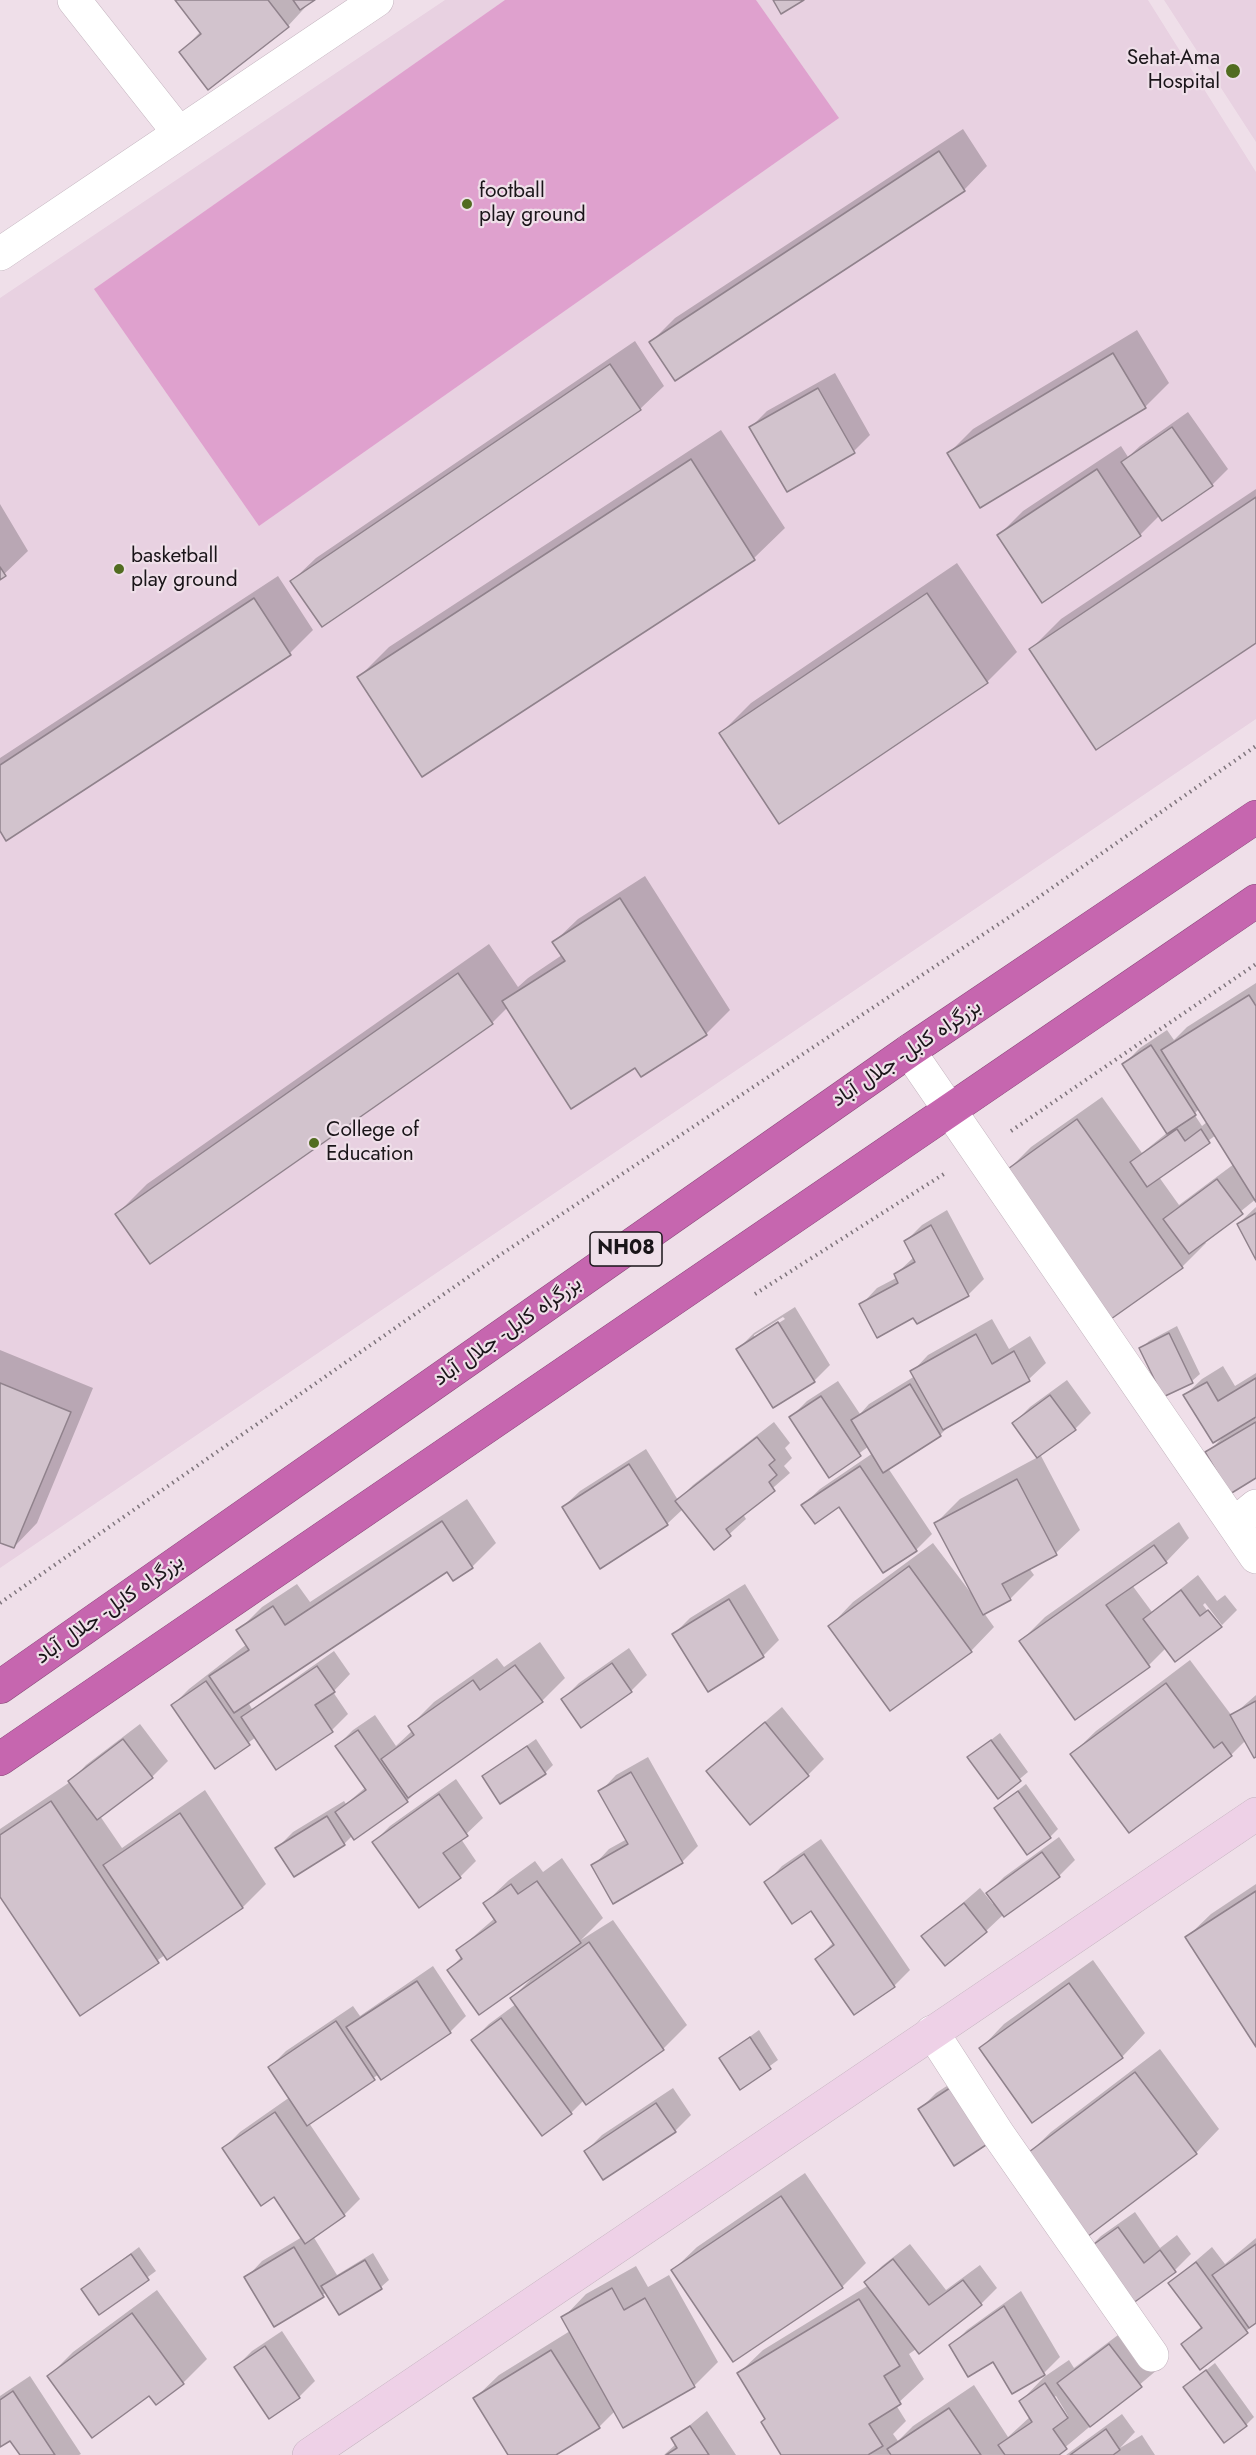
<!DOCTYPE html>
<meta charset="utf-8">
<style>
body{margin:0}
canvas{display:block;background:#efdfe9}
</style>
<canvas width="1256" height="2455"></canvas>
<script>
const g = document.querySelector('canvas').getContext('2d');
g.lineJoin = 'round';
function fillPath(path, color) { g.fillStyle = color; g.fill(path, 'evenodd'); }
const poly = rows => new Path2D(rows.map(r => 'M' + r).join(''));
function strokePath(path, color, width, dash) { g.strokeStyle = color; g.lineWidth = width; g.lineCap = dash ? 'butt' : 'round'; g.setLineDash(dash || []); g.stroke(path); }
function label(font, color, halo, rows, align = 'center') {
  g.font = font + ' Jost,Vazirmatn,sans-serif'; g.lineWidth = 4.5; g.setLineDash([]); g.textBaseline = 'middle'; g.strokeStyle = halo; g.fillStyle = color; for (const [text, x, y, turn = 0] of rows) {
    g.save(); g.translate(x, y); g.rotate((+turn || 0) * Math.PI / 180); g.textAlign = isNaN(turn) ? turn : align; if (halo) g.strokeText(text, 0, 0); g.fillText(text, 0, 0); g.restore();
  }
}
fillPath(poly([
 [445,0,1148,0,1256,172,1256,719,0,1568,0,298],
 [1164,0,1256,0,1256,142]
]), '#e8d1e1');
fillPath(poly([
 [505,0,756,0,839,118,259,526,94,289]
]), '#dfa1ce');
fillPath(poly([
 [177,0,312,0,288,26,209,88,181,52,201,31],
 [963,129,987,166,964,190,651,342,675,318],
 [1137,330,1169,383,1145,407,949,453,973,429],
 [635,341,664,386,640,409,292,581,316,558],
 [835,373,870,435,854,451,787,490,751,427,767,411],
 [1188,412,1228,469,1212,485,1160,515,1140,535,999,535,1023,511,1121,446,1128,457,1140,446],
 [721,430,785,528,754,558,422,775,359,677,389,647],
 [1256,489,1256,641,1031,649,1061,619],
 [0,504,28,551,0,578],
 [957,563,1017,652,987,682,721,733,751,703],
 [278,576,313,630,290,653,0,829,0,758],
 [645,876,730,1010,706,1034,636,1066,508,1007,492,1023,117,1214,147,1184,489,944,518,987,528,978,562,955,554,942,578,919],
 [1256,983,1256,1199,1204,1241,1206,1243,1182,1267,1007,1171,1031,1147,1102,1097,1142,1153,1168,1132,1124,1064,1140,1048,1167,1030,1174,1040,1187,1027],
 [1199,1109,1207,1122,1202,1126,1194,1114],
 [1216,1135,1234,1164,1179,1205,1159,1177],
 [1256,1207,1256,1257,1238,1224],
 [947,1210,984,1279,968,1295,914,1316,861,1305,877,1288,898,1277,896,1274,914,1257,906,1241,922,1225],
 [795,1307,830,1365,814,1381,738,1349,754,1333],
 [783,1317,785,1319,754,1339,754,1335],
 [992,1319,1009,1349,1030,1336,1046,1363,1029,1379,954,1421,940,1435,888,1468,932,1534,916,1550,840,1505,803,1505,820,1489,873,1453,869,1446,829,1476,791,1417,807,1401,838,1381,860,1414,869,1404,915,1376,912,1372,928,1355],
 [1177,1326,1200,1374,1192,1381,1141,1349,1149,1341],
 [0,1350,93,1388,37,1523,14,1547,0,1541],
 [1223,1366,1235,1386,1256,1373,1256,1476,1207,1453,1224,1436,1185,1395,1202,1379],
 [1067,1380,1091,1413,1075,1429,1040,1454,1080,1530,1056,1553,1029,1568,1034,1575,1010,1599,984,1613,994,1627,971,1651,830,1626,853,1602,933,1543,977,1601,936,1523,960,1499,1038,1457,1014,1423,1030,1407],
 [774,1422,790,1443,785,1448,792,1458,784,1466,790,1473,743,1514,746,1519,714,1548,683,1509,667,1524,563,1507,580,1491,646,1449,678,1500,693,1485],
 [467,1499,496,1543,472,1567,453,1579,447,1570,248,1702,252,1709,334,1651,350,1674,333,1692,348,1714,332,1730,256,1737,216,1767,173,1705,189,1689,247,1644,238,1631,262,1607,297,1584,310,1602],
 [1179,1522,1189,1538,1166,1562,1132,1585,1152,1612,1198,1575,1217,1601,1225,1595,1237,1610,1222,1625,1205,1603,1203,1605,1219,1626,1166,1648,1149,1665,1021,1641,1045,1617],
 [745,1584,779,1640,763,1656,674,1634,690,1618],
 [540,1642,565,1678,542,1701,421,1787,407,1801,353,1835,344,1844,277,1848,293,1832,344,1801,346,1804,366,1787,337,1746,353,1730,375,1715,396,1746,413,1730,410,1726,434,1702,497,1658,504,1667],
 [629,1648,647,1675,631,1691,563,1699,579,1683],
 [1190,1660,1232,1716,1256,1695,1256,1755,1246,1740,1231,1755,1072,1754,1096,1731],
 [782,1707,824,1759,808,1775,708,1771],
 [140,1724,168,1761,152,1777,100,1816,122,1848,205,1790,266,1884,243,1907,165,1955,80,2014,0,1894,0,1829,70,1782,86,1765],
 [1000,1733,1028,1772,998,1797,969,1757],
 [536,1739,553,1765,545,1773,484,1776],
 [648,1757,698,1846,682,1862,593,1866,609,1849,627,1839,600,1792,616,1775],
 [456,1779,483,1818,461,1839,476,1861,460,1877,374,1842,390,1826],
 [1026,1784,1058,1829,1050,1837,996,1808],
 [1059,1837,1075,1860,1059,1876,1004,1914,986,1931,923,1937,980,1888,993,1904,995,1902,988,1893,1004,1877],
 [821,1839,910,1970,894,1986,817,1959,834,1942,812,1909,766,1883,782,1866],
 [562,1858,603,1918,581,1940,613,1920,687,2025,663,2049,586,2103,584,2100,571,2113,473,2040,489,2024,516,2004,512,1998,535,1975,449,1970,462,1956,458,1950,495,1918,485,1903,509,1880,535,1861,543,1872],
 [1256,1884,1256,2044,1187,1937,1211,1914],
 [1093,1960,1145,2033,1122,2057,981,2048,1004,2024],
 [433,1966,466,2016,450,2032,379,2074,309,2123,360,2199,344,2215,313,2236,337,2275,373,2253,389,2280,381,2287,339,2313,327,2292,274,2325,246,2278,262,2261,302,2237,275,2195,224,2148,240,2132,290,2097,270,2067,286,2051,353,2006,360,2016],
 [759,2030,778,2060,741,2087,721,2058],
 [1160,2049,1219,2129,1196,2153,1027,2155,1051,2132],
 [973,2069,1007,2124,920,2109,936,2093],
 [673,2088,691,2115,675,2131,586,2151,602,2135],
 [805,2173,866,2263,842,2287,734,2360,673,2270,697,2247],
 [1135,2212,1160,2248,1177,2235,1191,2254,1175,2270,1125,2307,1085,2252,1101,2236],
 [1256,2238,1256,2323,1201,2368,1183,2344,1202,2326,1170,2283,1212,2247,1225,2264],
 [910,2244,946,2290,980,2265,997,2288,981,2304,909,2354,924,2379,896,2405,906,2421,893,2434,898,2441,913,2426,974,2385,1008,2437,1031,2416,1021,2401,1044,2377,1069,2360,1074,2368,1126,2329,1157,2370,1056,2455,782,2455,766,2418,739,2373,763,2350,869,2285,866,2282,882,2266],
 [1056,2396,1068,2416,1066,2418,1053,2398],
 [139,2247,156,2271,99,2313,83,2289],
 [636,2266,648,2287,669,2275,718,2362,694,2386,615,2411,599,2427,554,2455,510,2455,475,2398,499,2375,570,2331,563,2318,586,2294],
 [157,2290,207,2359,183,2383,49,2376,73,2352],
 [1021,2291,1060,2357,1044,2373,951,2346,967,2330],
 [282,2331,315,2381,299,2397,236,2367,252,2351],
 [1215,2363,1254,2417,1246,2425,1185,2387],
 [30,2376,81,2454,79,2455,22,2455,11,2439,0,2445,0,2396],
 [707,2411,736,2455,664,2455,676,2444,673,2439],
 [1122,2414,1135,2432,1120,2448,1142,2435,1155,2455,1066,2455]
]), '#0003');
const building = poly([
 [175,0,268,0,289,27,208,90,179,52,201,34,175,0],
 [293,0,315,0,300,10,293,0],
 [773,0,804,0,781,14,773,0],
 [939,151,965,191,675,381,649,342,939,151],
 [1113,353,1146,408,980,508,947,453,1113,353],
 [610,364,641,410,322,627,290,581,610,364],
 [818,388,855,453,787,492,749,427,818,388],
 [1172,427,1213,486,1162,521,1121,462,1172,427],
 [691,459,755,560,422,777,357,677,691,459],
 [1097,469,1141,536,1042,603,997,535,1097,469],
 [1256,497,1256,643,1096,750,1029,649,1256,497],
 [0,567,6,576,0,580,0,567],
 [927,593,988,683,779,824,719,733,927,593],
 [254,598,291,655,6,841,0,831,0,765,254,598],
 [620,898,707,1035,641,1077,635,1068,571,1109,502,1001,565,961,552,942,620,898],
 [458,973,493,1024,150,1264,115,1214,458,973],
 [1249,995,1256,1006,1256,1202,1161,1050,1249,995],
 [1151,1045,1196,1115,1167,1134,1122,1064,1151,1045],
 [1077,1119,1183,1268,1111,1319,1005,1171,1077,1119],
 [1177,1129,1185,1141,1201,1129,1210,1143,1147,1187,1130,1162,1177,1129],
 [1217,1179,1243,1214,1189,1254,1163,1219,1217,1179],
 [1256,1213,1256,1260,1237,1224,1256,1213],
 [931,1225,969,1296,917,1324,913,1318,877,1338,859,1304,898,1283,894,1274,915,1262,904,1241,931,1225],
 [778,1322,815,1382,773,1408,736,1349,778,1322],
 [1169,1333,1193,1383,1163,1397,1139,1348,1169,1333],
 [976,1334,992,1364,1014,1351,1030,1381,943,1430,910,1371,976,1334],
 [1256,1378,1256,1417,1213,1443,1183,1395,1207,1382,1218,1401,1256,1378],
 [0,1383,71,1412,14,1548,0,1543,0,1383],
 [910,1384,941,1436,883,1473,851,1420,910,1384],
 [1050,1395,1076,1430,1037,1458,1012,1423,1050,1395],
 [821,1396,861,1456,829,1478,789,1417,821,1396],
 [1256,1422,1256,1478,1230,1494,1205,1452,1256,1422],
 [757,1437,775,1460,769,1465,777,1475,769,1482,775,1491,726,1529,731,1536,714,1550,675,1501,757,1437],
 [629,1464,668,1525,600,1569,562,1507,629,1464],
 [860,1466,917,1551,883,1573,839,1507,815,1524,801,1505,860,1466],
 [1017,1479,1057,1555,1002,1584,1011,1600,983,1615,934,1523,1017,1479],
 [442,1521,473,1568,453,1581,447,1572,234,1713,209,1676,249,1650,236,1630,273,1606,285,1625,442,1521],
 [1154,1545,1167,1563,1106,1605,1150,1667,1075,1720,1019,1641,1154,1545],
 [909,1566,972,1652,890,1711,828,1626,909,1566],
 [1181,1590,1200,1616,1208,1610,1222,1627,1175,1662,1143,1619,1181,1590],
 [729,1599,764,1657,708,1692,672,1634,729,1599],
 [612,1663,632,1692,581,1728,561,1699,612,1663],
 [515,1665,543,1702,408,1798,381,1759,414,1735,408,1726,473,1680,480,1690,515,1665],
 [317,1666,335,1692,315,1705,333,1732,276,1770,241,1717,317,1666],
 [206,1681,250,1745,215,1769,171,1705,206,1681],
 [1166,1683,1214,1748,1222,1742,1232,1756,1129,1833,1070,1754,1166,1683],
 [1256,1701,1256,1757,1254,1758,1230,1715,1256,1701],
 [765,1722,809,1776,750,1825,706,1771,765,1722],
 [358,1730,408,1802,354,1840,335,1812,366,1790,335,1746,358,1730],
 [123,1739,153,1778,97,1820,68,1781,123,1739],
 [991,1740,1021,1781,998,1799,967,1757,991,1740],
 [527,1746,546,1774,500,1804,482,1776,527,1746],
 [631,1772,683,1863,613,1904,591,1865,628,1844,598,1791,631,1772],
 [1018,1791,1051,1838,1027,1855,994,1808,1018,1791],
 [439,1794,468,1836,443,1853,461,1878,419,1908,372,1842,439,1794],
 [51,1801,159,1963,80,2016,0,1897,0,1835,51,1801],
 [180,1813,243,1908,167,1960,103,1865,180,1813],
 [327,1816,345,1845,294,1877,275,1848,327,1816],
 [1042,1852,1060,1877,1004,1917,986,1893,1042,1852],
 [804,1854,895,1987,854,2015,815,1959,834,1945,811,1911,792,1924,764,1882,804,1854],
 [537,1881,581,1943,479,2015,447,1970,462,1959,456,1950,496,1922,483,1903,511,1884,518,1894,537,1881],
 [1256,1891,1256,2047,1185,1937,1256,1891],
 [964,1903,987,1932,945,1966,921,1936,964,1903],
 [589,1942,664,2050,586,2105,510,1998,589,1942],
 [417,1981,451,2033,381,2080,346,2027,417,1981],
 [1069,1983,1123,2058,1032,2123,979,2048,1069,1983],
 [501,2018,572,2114,542,2136,471,2040,501,2018],
 [336,2021,375,2080,307,2126,268,2067,336,2021],
 [750,2037,771,2069,740,2090,719,2058,750,2037],
 [1135,2072,1197,2154,1087,2237,1025,2155,1135,2072],
 [956,2084,992,2141,954,2166,918,2109,956,2084],
 [656,2103,676,2132,603,2180,584,2151,656,2103],
 [275,2112,345,2216,305,2244,274,2197,261,2206,222,2148,275,2112],
 [781,2196,843,2288,733,2362,671,2270,781,2196],
 [1118,2227,1144,2263,1160,2250,1176,2272,1125,2309,1083,2252,1118,2227],
 [1256,2244,1256,2323,1249,2328,1212,2275,1256,2244],
 [294,2247,324,2297,274,2327,244,2277,294,2247],
 [131,2254,149,2280,99,2315,81,2289,131,2254],
 [893,2259,929,2305,963,2280,982,2305,919,2354,864,2282,893,2259],
 [365,2260,382,2289,339,2315,321,2286,365,2260],
 [1196,2262,1248,2333,1200,2370,1181,2344,1202,2328,1168,2283,1196,2262],
 [612,2288,624,2310,645,2298,695,2387,623,2428,561,2317,612,2288],
 [859,2299,900,2366,884,2376,901,2404,869,2424,883,2446,868,2455,781,2455,761,2422,765,2419,737,2373,859,2299],
 [1004,2306,1045,2375,1012,2394,993,2362,968,2377,949,2345,1004,2306],
 [132,2313,184,2384,156,2405,149,2396,92,2438,47,2376,132,2313],
 [1109,2344,1142,2387,1090,2427,1057,2383,1109,2344],
 [265,2346,300,2398,269,2419,234,2367,265,2346],
 [551,2350,600,2428,556,2455,508,2455,473,2398,551,2350],
 [1206,2370,1247,2426,1224,2443,1183,2387,1206,2370],
 [1045,2383,1068,2418,1053,2429,1067,2449,1059,2455,1005,2455,998,2445,1032,2422,1019,2401,1045,2383],
 [13,2391,55,2455,20,2455,10,2441,0,2447,0,2400,13,2391],
 [949,2408,981,2455,891,2455,887,2449,949,2408],
 [690,2426,709,2455,666,2455,677,2448,671,2438,690,2426],
 [1106,2429,1120,2450,1113,2455,1070,2455,1106,2429]
]);
fillPath(building, '#d2c3cd');
strokePath(building, '#90828c', 1.5);
const street = poly([
 [74,0,179,133],
 [0,254,377,0],
 [909,1051,1256,1557],
 [1234,1524,1256,1506],
 [932,2032,998,2134,1152,2355]
]);
const secondary = poly([
 [309,2455,1256,1814]
]);
const highway = poly([
 [0,1687,909,1051,1256,817],
 [0,1759,1256,901]
]);
strokePath(street, '#c2b2bd', 34);
strokePath(secondary, '#c2b2bd', 34);
strokePath(highway, '#8a4a7a', 34);
strokePath(poly([
 [1011,1131,1256,964],
 [755,1294,947,1172],
 [0,1603,500,1255,1026,906,1256,746]
]), '#7f757c', 4, [1.5, 4.5]);
strokePath(street, '#fff', 33);
strokePath(secondary, '#eed1e7', 33);
strokePath(highway, '#c666af', 33);
for (const [x, y, r, color] of [
 [1233,71,8,"#516c20"],
 [467,204,6,"#516c20"],
 [119,569,6,"#516c20"],
 [314,1143,6,"#516c20"]
]) { const dot = new Path2D(); dot.arc(x, y, r, 0, 2 * Math.PI); g.fillStyle = color; g.fill(dot); strokePath(dot, '#efdfe9', 2); }
for (const [x, y, w] of [
 [626,1249,72]
]) { const box = new Path2D(); box.roundRect(x - w / 2, y - 17, w, 34, 4.5); g.fillStyle = '#efdfe9'; g.fill(box); strokePath(box, '#1a1519', 1.5); }
label('bold 20px', '#1a1519', null, [
 ["NH08",626,1249]
]);
label('21px', '#1a1519', '#efdfe9', [
 ["Sehat-Ama",1220,59,"right"],
 ["Hospital",1220,83,"right"],
 ["football",479,192],
 ["play ground",479,216],
 ["basketball",131,557],
 ["play ground",131,581],
 ["College of",326,1131],
 ["Education",326,1155]
], 'left');
label('21px', '#1a1519', '#efdfe9', [
 ["بزرگراه کابل- جلال آباد",907,1054,-34],
 ["بزرگراه کابل- جلال آباد",508,1332,-35],
 ["بزرگراه کابل- جلال آباد",110,1610,-35]
]);
</script>
